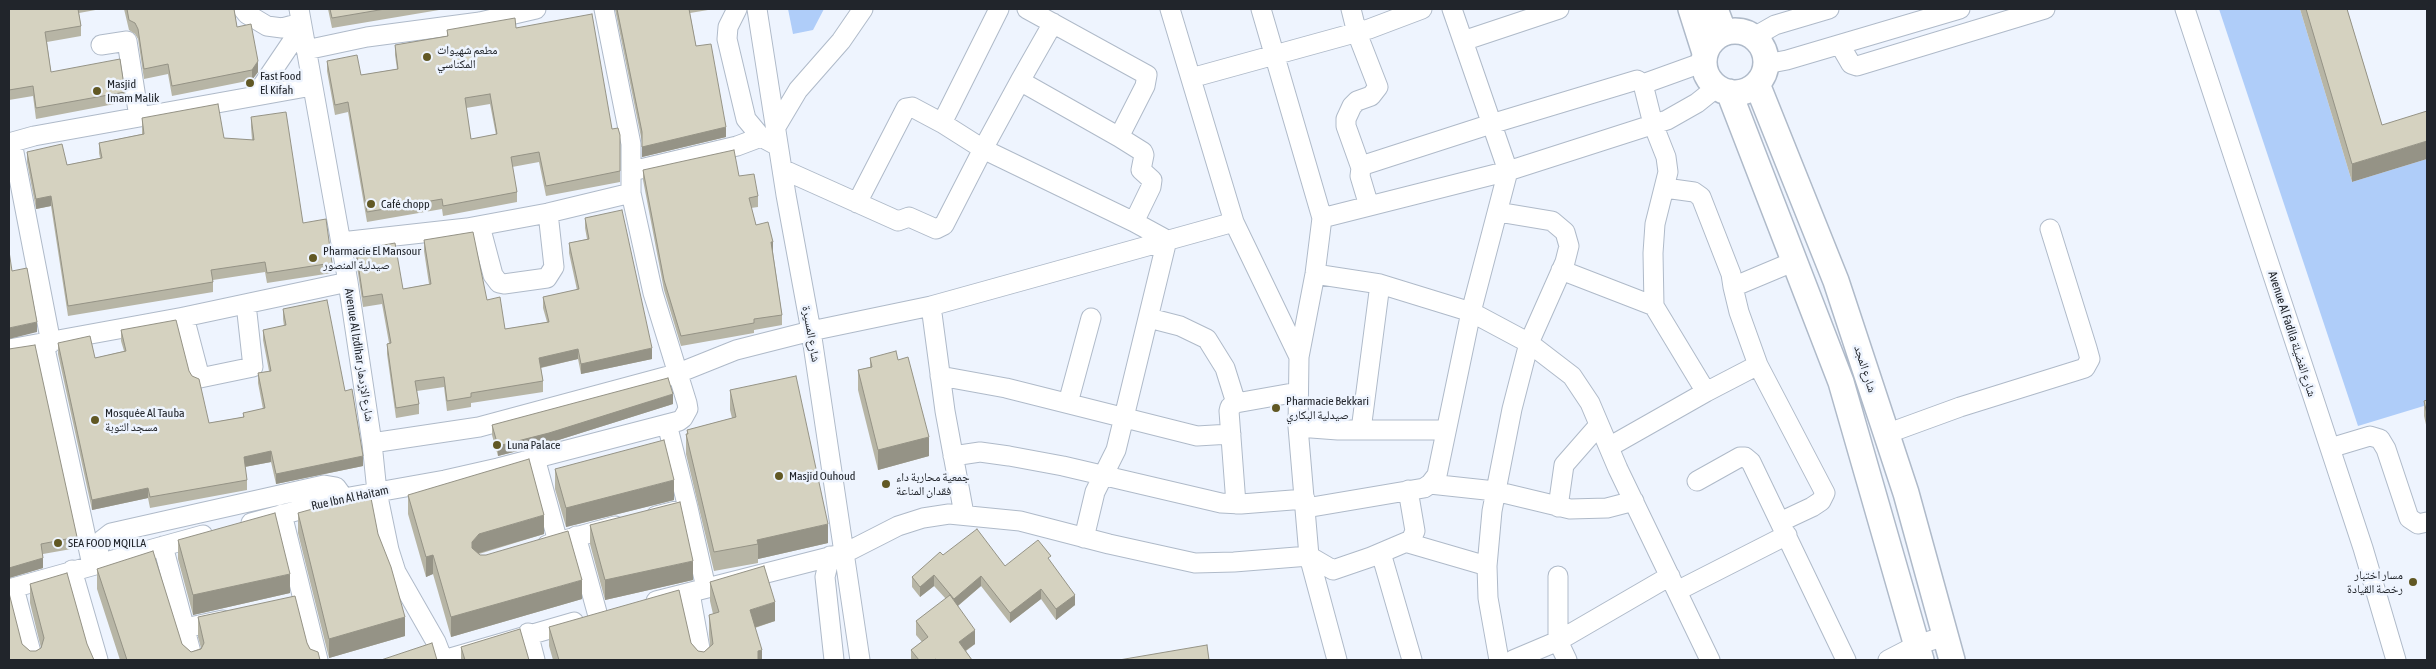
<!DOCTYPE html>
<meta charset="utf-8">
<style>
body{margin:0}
#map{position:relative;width:2436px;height:669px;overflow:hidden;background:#eef4fe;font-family:"Asap Condensed",sans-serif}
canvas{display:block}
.frame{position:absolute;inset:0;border:10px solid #21252b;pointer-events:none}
</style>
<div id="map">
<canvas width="2436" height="669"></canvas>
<div class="frame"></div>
</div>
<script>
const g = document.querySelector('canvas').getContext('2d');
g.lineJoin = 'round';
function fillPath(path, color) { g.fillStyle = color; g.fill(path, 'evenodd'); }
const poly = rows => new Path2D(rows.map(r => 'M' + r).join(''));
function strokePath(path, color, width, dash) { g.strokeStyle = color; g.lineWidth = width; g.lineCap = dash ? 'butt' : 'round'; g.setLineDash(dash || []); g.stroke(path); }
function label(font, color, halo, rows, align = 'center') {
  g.font = font + ' "Asap Condensed","Noto Naskh Arabic",sans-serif'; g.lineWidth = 5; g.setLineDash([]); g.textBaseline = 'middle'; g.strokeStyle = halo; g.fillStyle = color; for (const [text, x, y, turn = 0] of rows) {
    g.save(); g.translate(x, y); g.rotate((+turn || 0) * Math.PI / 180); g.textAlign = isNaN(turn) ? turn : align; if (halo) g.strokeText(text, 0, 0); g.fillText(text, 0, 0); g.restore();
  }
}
fillPath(poly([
 [788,9,824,9,813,30,793,34],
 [2219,9,2300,9,2352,182,2427,159,2427,405,2358,426]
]), '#afcdf9');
const minor = poly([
 [243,9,247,14,267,26,282,28,301,23],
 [299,9,348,282,372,443,377,492,389,550,396,572,436,642,443,660],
 [737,9,728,27,727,39,746,119,761,137,778,146],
 [757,9,786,195,811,331,860,660],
 [999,9,942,123,983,149,1020,81],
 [1027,9,1147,75,1145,86,1119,137,1143,152,1144,155,1141,170,1152,180,1151,187,1134,222,1167,240,1116,450,1095,492,1084,538],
 [1170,9,1234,222,1299,357],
 [1261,9,1322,218,1315,274,1299,357,1298,427,1309,556,1337,660],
 [1351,9,1357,33,1378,87,1371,96,1357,101,1352,106,1346,119,1346,126,1361,168],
 [2185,9,2363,548,2396,660],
 [1053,23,1020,81,1119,137],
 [1754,37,1775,25,1829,9],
 [1463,41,1559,9],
 [101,45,127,41,139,117],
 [1840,45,1851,64,1857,66,2045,9],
 [306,50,367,37,480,22,536,9],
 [1766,64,1787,60,1960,9],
 [1191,78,1369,29,1422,9],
 [1643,84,1704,62],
 [256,95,302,27],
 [776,127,798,90,841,41,863,9],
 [12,142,51,343],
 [9,143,34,136,312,86],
 [782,169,898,221,909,217,936,229,944,225,983,149,1134,222],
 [632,171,737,146,761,137],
 [1665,188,1694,192,1701,197,1731,274,1733,287,1795,261],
 [857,203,906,108,912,107,942,123],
 [1369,206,1360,176,1361,168,1364,165,1491,124,1637,80,1643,84,1653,124,1666,157,1668,172,1655,224,1653,253,1654,306],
 [1498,212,1552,221,1565,232,1569,246,1565,262,1529,343,1512,409,1492,511,1487,566,1488,598,1499,660],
 [1322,218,1508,171,1667,120,1697,103,1717,87],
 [480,226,493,275,499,283,504,284,547,278,554,267,548,213],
 [341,242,467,228,548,213,631,193],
 [1561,270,1654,306,1706,392],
 [1315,274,1380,284,1471,312,1529,343,1572,376,1590,403,1618,469,1710,660],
 [1733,287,1739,312,1758,365,1825,493,1821,501,1812,507,1780,522],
 [931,306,945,411,964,514],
 [184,317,200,378,253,367,246,304],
 [1149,318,1180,326,1207,339,1225,368,1236,403],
 [44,344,92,565],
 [9,349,184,317,348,282],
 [940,376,1006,388,1197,436,1231,434],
 [1068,403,1091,318],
 [1298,427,1338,430,1446,430],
 [1361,430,1380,284],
 [1886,434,1960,407,2085,368,2090,359,2087,348,2050,229],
 [372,443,479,427,676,374,736,350,811,331,931,306,1234,222],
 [1609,447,1706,392,1758,365],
 [2330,448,2370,436,2380,439,2386,449,2409,518,2418,524,2427,522],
 [953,456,980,452,1009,456,1063,466,1221,503,1241,504,1305,499],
 [535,458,558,542],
 [1697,481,1740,457,1745,457,1751,462,1846,660],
 [1430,484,1495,491,1570,509,1607,508,1634,501],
 [1236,504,1229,411,1230,407,1236,403,1298,392],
 [1558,507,1564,465,1599,425],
 [688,508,706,588],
 [1306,508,1424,488,1430,484,1437,475,1471,312,1508,171,1452,9],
 [282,514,318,660],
 [656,516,688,508,667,424],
 [251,523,344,498,445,480,498,468,679,421,683,418,688,409,687,403,653,293,631,193,631,144,604,9],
 [576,536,598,616],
 [1408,543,1487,566],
 [547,545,615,526],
 [163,546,193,660],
 [1381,553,1412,660],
 [830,556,825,577,834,660],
 [92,565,102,540,111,533,324,485,336,487,344,498],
 [72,570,98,660],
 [1558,576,1558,641,1567,660],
 [14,588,33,660],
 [9,589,203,535],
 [1677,591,1787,535],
 [690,593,702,660],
 [656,601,845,553,898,526,923,518,949,514,1020,521,1109,544,1195,563,1234,562,1309,556,1333,570,1371,557,1411,540,1415,531,1408,490],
 [185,628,223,620],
 [528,633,535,660],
 [443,660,574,622],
 [1513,660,1558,641,1670,576],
 [1888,660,1917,645,1945,636]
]);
const major = poly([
 [1691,9,1705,53],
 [1715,9,1724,33],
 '1704 62a31 31 0 1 1 62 0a31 31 0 1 1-62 0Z',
 [1757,84,1836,281,1906,493,1952,660],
 [1729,92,1841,382,1921,660]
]);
strokePath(minor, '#afbac9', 21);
strokePath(major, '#afbac9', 28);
strokePath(minor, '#fff', 19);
strokePath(major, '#fff', 25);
fillPath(poly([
 [9,9,101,9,79,13,81,26,81,36,47,42,51,72,125,92,125,102,36,119,33,96,9,100],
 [124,9,234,9,237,27,258,72,252,80,172,96,168,74,144,79,138,39,135,34,129,30],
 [328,9,445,9,332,28],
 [615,9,708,9,708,10,690,13,696,46,726,137,642,157,642,142],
 [2300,9,2347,9,2382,125,2352,182],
 [516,28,612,129,620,135,620,182,546,196,539,162,512,167,517,192,517,202,443,216,442,209,367,222,348,112,335,115,327,71,327,61,361,75,397,69,395,55,395,45,447,36,447,30],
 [490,104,496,135,471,139,466,108],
 [251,117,303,223,332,263,332,273,267,283,265,272,213,280,213,292,68,316,51,206,36,209,27,162,27,152,67,165,100,158,99,153,99,143,142,134,142,118,224,138,252,140,251,127],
 [643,170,739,176,758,196,758,207,751,208,756,225,773,252,782,315,782,325,754,330,754,333,681,346,664,290,643,180],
 [585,218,652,359,581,374,578,359,541,368,543,381,543,392,471,403,471,407,447,411,444,387,417,391,419,404,419,414,396,418,387,354,387,344,389,343,382,304,363,307,356,260,356,250,403,289,429,284,424,251,424,240,487,300,505,329,547,322,543,308,543,297,577,290,569,253,569,243,587,239,585,228],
 [283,309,345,391,363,466,276,484,271,462,245,467,247,480,247,490,150,508,148,498,92,510,58,354,58,343,95,358,124,351,121,341,121,330,189,371,209,423,243,417,243,413,263,409,258,383,258,373,269,371,263,340,263,330,284,326,283,319],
 [9,349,77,537,77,548,43,554,43,568,9,578],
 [870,358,898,360,929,456,878,470,858,390,858,370,870,367],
 [730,390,828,543,758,559,758,563,714,571,686,454,686,434,687,434,687,430,732,418,730,410],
 [2427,400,2427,429,2424,416,2424,401],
 [673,404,549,443,498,456,492,435,492,425],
 [555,469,674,500,566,527,555,489],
 [408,495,544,534,479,554,480,555,582,599,451,637,433,574,426,577,408,514],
 [298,513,378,534,405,636,329,658,298,533],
 [590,525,693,580,605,600,590,544],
 [178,540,290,593,193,615,178,559],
 [943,555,1005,566,1051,563,1075,605,1056,620,1041,599,1010,623,981,586,958,606,975,644,966,651,972,660,911,660,911,650,922,642,916,635,916,621,946,599,934,586,920,597,912,587,912,577],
 [97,569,191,652,201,648,198,637,198,617,307,643,310,649,320,660,120,660,97,589],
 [710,582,775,621,755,628,762,660,553,660,549,646,549,627,691,643,698,651,704,652,710,646,709,634,709,615,713,614,710,601],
 [30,584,87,644,9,660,22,644,30,651,36,651,41,648,30,603],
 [461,647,529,660,461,660]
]), '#b7b5a5');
fillPath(poly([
 [258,61,258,72,252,80,252,70],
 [726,127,726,137,642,157,642,147],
 [2427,141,2427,159,2352,182,2352,164],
 [51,196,51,206,36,209,36,199],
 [771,242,773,242,773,252,771,253],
 [37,322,37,332,9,339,9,328],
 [652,348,652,359,581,374,581,364],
 [578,349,578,359,539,368,539,358],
 [673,394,673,404,549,443,498,456,498,446],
 [929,437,929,456,878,470,878,450],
 [271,451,271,462,244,467,244,457],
 [363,456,363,466,276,484,276,474],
 [674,480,674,500,566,527,566,508],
 [148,488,148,498,92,510,92,500],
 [544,515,544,534,479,553,472,561,472,542,479,534],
 [828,524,828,543,758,559,758,544,757,540],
 [433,555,433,574,426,577,426,557],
 [43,558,43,568,9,578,9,568],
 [693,561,693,580,605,600,605,580],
 [290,574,290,593,193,615,193,595],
 [934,575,934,586,920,597,920,587],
 [981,576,981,586,954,609,954,599],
 [582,580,582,599,451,637,451,617],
 [1041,589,1041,599,1010,623,1010,613],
 [1075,595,1075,605,1056,620,1056,609],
 [775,602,775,621,750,629,750,610],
 [405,617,405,636,329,658,329,639],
 [975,630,975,644,959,655,959,642],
 [762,650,762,660,758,660,758,651]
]), '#959386');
const building = poly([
 [9,9,78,9,81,26,45,32,51,72,120,59,125,92,36,108,33,86,9,90,9,9],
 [127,9,234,9,237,27,251,24,258,61,252,70,172,86,168,64,144,69,138,29,135,23,129,20,127,9],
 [330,9,385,9,332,18,330,9],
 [617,9,689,9,696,46,711,44,726,127,642,147,642,132,617,9],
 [2306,9,2347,9,2382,125,2427,111,2427,141,2352,164,2306,9],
 [592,14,612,129,618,128,620,135,620,171,546,186,539,152,511,157,517,192,443,206,442,199,367,212,348,102,335,105,327,61,357,55,361,75,398,69,395,45,448,36,447,30,515,18,516,28,592,14],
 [490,94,497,134,471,139,465,98,490,94],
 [218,104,224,138,254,140,251,117,286,112,303,223,326,219,332,263,267,273,265,262,211,270,213,282,68,306,51,196,36,199,27,152,62,144,67,165,102,158,99,143,144,134,142,118,218,104],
 [734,150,739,176,754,174,758,196,749,198,756,225,768,222,773,242,771,242,782,315,754,319,754,323,681,336,664,280,643,170,734,150],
 [622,210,652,348,581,364,578,349,539,358,543,381,471,393,471,397,447,401,444,377,415,381,419,404,396,408,387,344,391,343,382,294,363,297,356,250,395,243,403,289,431,284,424,240,473,232,487,300,500,297,505,329,549,322,543,297,579,289,569,243,589,239,585,218,622,210],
 [9,251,12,271,27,268,37,322,9,328,9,251],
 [327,300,345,391,352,389,363,456,276,474,271,451,244,457,247,480,150,497,148,488,92,500,58,343,90,336,95,358,126,351,121,330,176,320,189,371,192,376,199,379,209,423,244,417,243,413,265,408,258,373,271,371,263,330,286,325,283,309,327,300],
 [35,345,77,537,41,544,43,558,9,568,9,349,35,345],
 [896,351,898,360,908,357,929,437,878,450,858,370,872,367,870,358,896,351],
 [796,376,828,524,757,540,758,544,714,552,686,434,688,434,687,430,736,417,730,390,796,376],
 [668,378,673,394,549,433,498,446,492,425,668,378],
 [2427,400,2427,414,2424,401,2427,400],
 [664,440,674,480,566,508,555,469,664,440],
 [529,459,544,515,479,534,472,542,472,548,480,555,486,555,568,531,582,580,451,617,433,555,426,557,408,495,529,459],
 [370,493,378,534,391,567,405,617,329,639,298,513,370,493],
 [680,502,693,561,605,580,590,525,680,502],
 [275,513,290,574,193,595,178,540,275,513],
 [977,529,1005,566,1038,540,1051,556,1048,558,1075,595,1056,609,1041,589,1010,613,981,576,954,599,934,575,920,587,912,577,940,552,943,555,977,529],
 [153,551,182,644,191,652,201,649,204,643,198,617,295,596,307,643,310,649,318,652,320,660,127,660,97,569,153,551],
 [764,566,775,602,750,610,762,650,758,651,758,660,559,660,549,627,679,590,691,643,698,651,704,652,713,644,709,615,719,612,710,582,764,566],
 [67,573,87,644,94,660,9,660,9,593,22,644,30,651,36,651,41,648,44,638,30,584,67,573],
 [950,595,975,630,959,642,972,660,937,660,936,659,934,660,919,660,911,650,928,637,916,621,950,595],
 [520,629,529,660,465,660,461,647,520,629],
 [432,643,437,660,381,660,432,643],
 [1207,645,1209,660,1119,660,1207,645]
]);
fillPath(building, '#d5d2c0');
strokePath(building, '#959386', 1);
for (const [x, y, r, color] of [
 [427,57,5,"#615824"],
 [250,83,5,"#615824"],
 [97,91,5,"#615824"],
 [371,204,5,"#615824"],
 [313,258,5,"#615824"],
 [1276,408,5,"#615824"],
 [95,420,5,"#615824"],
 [497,445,5,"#615824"],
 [779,476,5,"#615824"],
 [886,484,5,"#615824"],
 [58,543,5,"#615824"],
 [2413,582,5,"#615824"]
]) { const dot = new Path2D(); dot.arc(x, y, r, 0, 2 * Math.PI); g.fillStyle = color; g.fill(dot); strokePath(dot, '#eef4fe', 2); }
label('12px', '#21252b', '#eef4fe', [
 ["مطعم شهيوات",437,50],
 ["المكناسي",437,64],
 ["Fast Food",260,76],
 ["El Kifah",260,90],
 ["Masjid",107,84],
 ["Imam Malik",107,98],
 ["Café chopp",381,204],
 ["Pharmacie El Mansour",323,251],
 ["صيدلية المنصور",323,265],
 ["Pharmacie Bekkari",1286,401],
 ["صيدلية البكاري",1286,415],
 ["Mosquée Al Tauba",105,413],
 ["مسجد التوبة",105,427],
 ["Luna Palace",507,445],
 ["Masjid Ouhoud",789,476],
 ["جمعية محاربة داء",896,477],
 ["فقدان المناعة",896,491],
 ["SEA FOOD MQILLA",68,543],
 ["مسار اختبار",2403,575,"right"],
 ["رخصة القيادة",2403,589,"right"]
], 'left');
label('12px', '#21252b', '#eef4fe', [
 ["شارع المسيرة",811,334,80],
 ["Avenue Al Fadila شارع الفضيلة",2292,334,72],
 ["Avenue Al Izdihar شارع الإزدهار",359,355,81],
 ["شارع المجد",1865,369,72],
 ["Rue Ibn Al Haitam",350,498,-12]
]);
</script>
